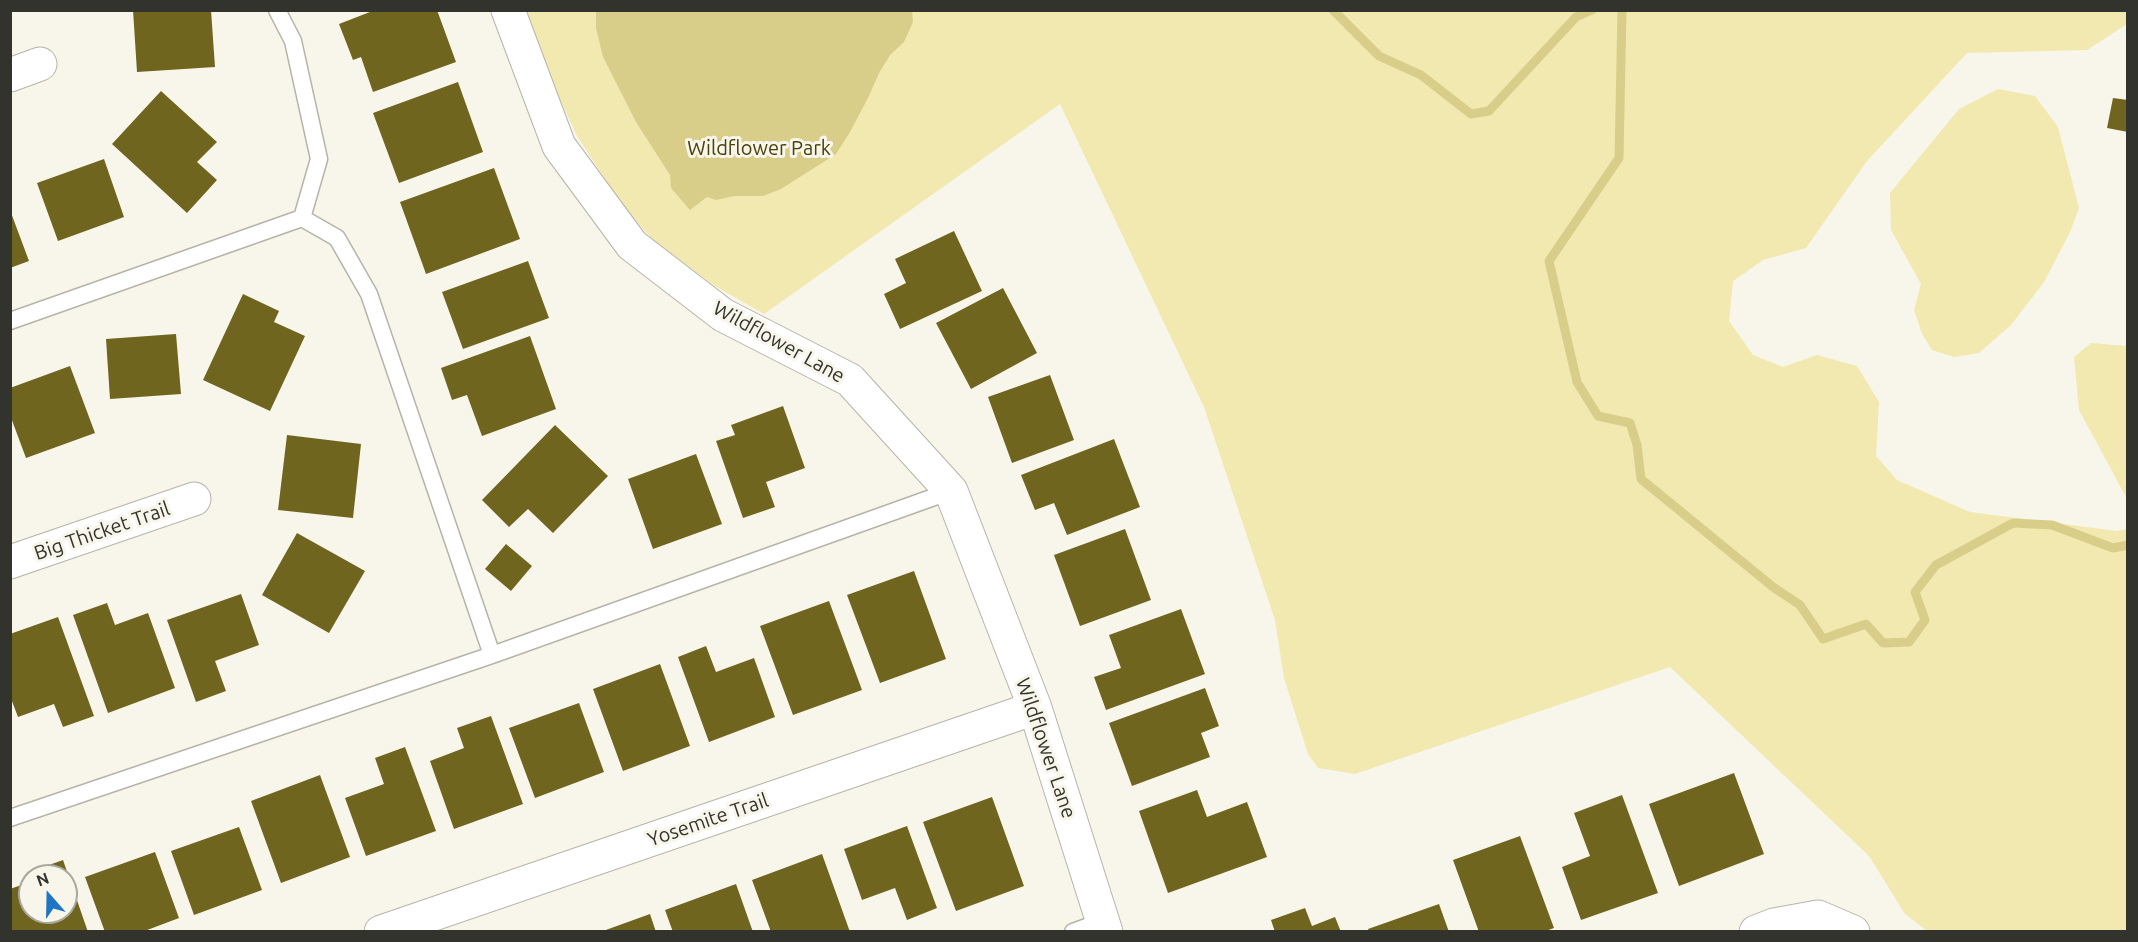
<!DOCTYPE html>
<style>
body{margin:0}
#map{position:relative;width:2138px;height:942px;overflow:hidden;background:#f8f6ea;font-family:Ubuntu,sans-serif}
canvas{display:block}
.frame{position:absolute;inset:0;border:12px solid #33332e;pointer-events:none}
.north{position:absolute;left:18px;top:864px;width:60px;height:60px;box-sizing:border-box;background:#f8f6ea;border:2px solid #a9a89f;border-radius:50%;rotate:340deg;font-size:16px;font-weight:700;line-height:24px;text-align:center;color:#33332e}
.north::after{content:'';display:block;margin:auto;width:21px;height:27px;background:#1f75c3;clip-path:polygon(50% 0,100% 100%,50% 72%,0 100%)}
</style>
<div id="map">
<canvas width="2138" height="942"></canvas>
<div class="frame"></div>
<div class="north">N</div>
</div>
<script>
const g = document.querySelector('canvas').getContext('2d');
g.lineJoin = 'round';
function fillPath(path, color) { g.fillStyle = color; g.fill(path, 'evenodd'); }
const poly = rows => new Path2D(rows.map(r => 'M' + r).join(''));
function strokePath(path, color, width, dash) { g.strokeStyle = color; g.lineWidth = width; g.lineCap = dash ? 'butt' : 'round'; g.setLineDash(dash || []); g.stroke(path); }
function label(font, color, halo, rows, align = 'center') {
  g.font = font + ' Ubuntu,sans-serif'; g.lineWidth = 6; g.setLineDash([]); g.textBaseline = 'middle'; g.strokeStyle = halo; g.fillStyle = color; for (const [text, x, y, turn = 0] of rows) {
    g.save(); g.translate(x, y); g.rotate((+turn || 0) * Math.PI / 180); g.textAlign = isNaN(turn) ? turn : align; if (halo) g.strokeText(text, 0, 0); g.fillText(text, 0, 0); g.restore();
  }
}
fillPath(poly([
 [526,11,2127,11,2127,24,2087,50,1967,53,1867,161,1806,248,1763,260,1733,281,1729,321,1753,355,1783,367,1817,355,1857,366,1879,402,1876,456,1897,480,1970,512,2117,531,2127,529,2127,931,1927,931,1905,914,1869,856,1670,667,1355,774,1318,768,1308,754,1284,678,1275,620,1204,407,1060,104,764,314,715,286,653,240,624,208,577,136,553,84],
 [1998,89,2035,96,2058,127,2079,208,2070,232,2044,282,2011,325,1979,353,1954,357,1932,350,1922,334,1914,310,1921,284,1891,230,1890,193,1959,109],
 [2091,343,2127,346,2127,499,2079,410,2074,357]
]), '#f1e9b0');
fillPath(poly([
 [912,10,913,22,904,42,890,55,879,73,869,96,850,132,836,154,781,189,763,196,734,196,716,200,707,197,690,210,671,188,670,175,636,122,603,57,596,28,596,11]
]), '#d9ce89');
strokePath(poly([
 [1333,10,1379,56,1421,75,1471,114,1489,111,1576,17,1592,10],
 [1622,10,1619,158,1549,261,1577,382,1598,416,1630,423,1637,445,1641,479,1773,587,1800,605,1823,639,1866,624,1883,643,1909,642,1925,620,1915,592,1936,565,2013,523,2052,525,2113,548,2128,545]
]), '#d9ce89', 9);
fillPath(poly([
 [133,10,211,10,215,67,137,72],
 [375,10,437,10,456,62,373,92,361,57,353,60,339,24],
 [458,82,483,152,399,183,373,113],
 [161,91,217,142,197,162,217,180,187,213,112,144],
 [2113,98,2128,100,2128,132,2107,128],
 [104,159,124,217,58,241,37,183],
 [494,168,520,239,426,274,400,202],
 [10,210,29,261,10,268],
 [954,231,982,291,900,329,884,294,906,283,895,259],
 [528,261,549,318,463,349,442,292],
 [1003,288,1037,353,971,389,936,323],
 [243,294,279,311,274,322,305,336,270,411,203,380],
 [176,334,181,394,110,399,106,339],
 [530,336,556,409,482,436,467,395,452,400,441,368],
 [70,366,95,433,26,458,10,415,10,388],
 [1050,375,1074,440,1012,463,988,397],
 [783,406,805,468,766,482,775,507,743,518,716,441,735,435,731,425],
 [555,425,608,476,553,533,528,509,509,527,482,500],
 [287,435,361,444,353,518,278,510],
 [1114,439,1140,507,1067,535,1054,503,1035,510,1021,475],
 [696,454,722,524,653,549,628,479],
 [1125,529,1151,600,1080,626,1054,555],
 [297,533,365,571,329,633,262,595],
 [506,544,532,566,511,591,485,569],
 [914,571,946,659,880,683,847,595],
 [241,594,259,645,215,661,226,691,196,702,167,620],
 [829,601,862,690,793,715,760,626],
 [107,603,115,625,148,613,175,688,108,713,73,615],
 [1181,609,1205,674,1106,710,1094,677,1121,668,1109,635],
 [58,617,94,716,63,727,54,704,18,717,10,696,10,634],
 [706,646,716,672,754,658,775,717,709,742,678,657],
 [660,664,690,746,623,771,593,689],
 [1205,688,1219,726,1201,733,1210,757,1132,786,1109,723],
 [579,703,604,772,535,798,509,728],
 [491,716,523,804,454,829,430,761,464,748,457,728],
 [405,747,436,831,366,856,345,798,384,784,375,758],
 [1734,773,1764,854,1679,886,1649,804],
 [320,775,350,857,281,883,251,801],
 [1197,790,1207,817,1247,802,1267,857,1168,893,1139,811],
 [1622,795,1658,893,1581,920,1562,867,1590,856,1574,813],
 [992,797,1024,886,956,911,923,822],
 [907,826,937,908,907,920,895,888,862,900,844,849],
 [239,827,262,890,194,915,171,851],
 [1520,836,1554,928,1543,932,1479,932,1453,860],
 [155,852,179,918,142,932,105,932,85,877],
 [822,854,850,932,771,932,752,880],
 [63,860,88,932,10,932,10,889,30,882,30,912,66,912,66,876,34,876,32,871],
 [736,884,753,932,673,932,665,910],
 [1439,904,1449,932,1369,932,1368,929],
 [1305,908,1312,926,1335,917,1341,932,1275,932,1271,920],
 [650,914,656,932,603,932,603,931]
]), '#6f651f');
const service = poly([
 [302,218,337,238,369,294,492,655],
 [10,321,302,218,319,159,293,41,277,10],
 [10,818,492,655,951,491],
 [1073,932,1103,921]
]);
const minor = poly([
 [508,10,559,146,632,245,723,315,850,380,951,491,1035,708,1106,932],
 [10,75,40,64],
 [10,562,194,499],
 [381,932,1035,708],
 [1756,932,1774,925,1818,917,1853,932]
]);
strokePath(service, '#b6b4a8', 19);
strokePath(minor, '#b6b4a8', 35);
strokePath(service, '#fff', 16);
strokePath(minor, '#fff', 33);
label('20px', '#49420a', '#f8f6ea', [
 ["Wildflower Park",759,148]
]);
label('20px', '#33332e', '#f8f6ea', [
 ["Wildflower Lane",779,342,29],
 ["Big Thicket Trail",102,531,-19],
 ["Wildflower Lane",1046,748,71],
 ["Yosemite Trail",708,820,-19]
]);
</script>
